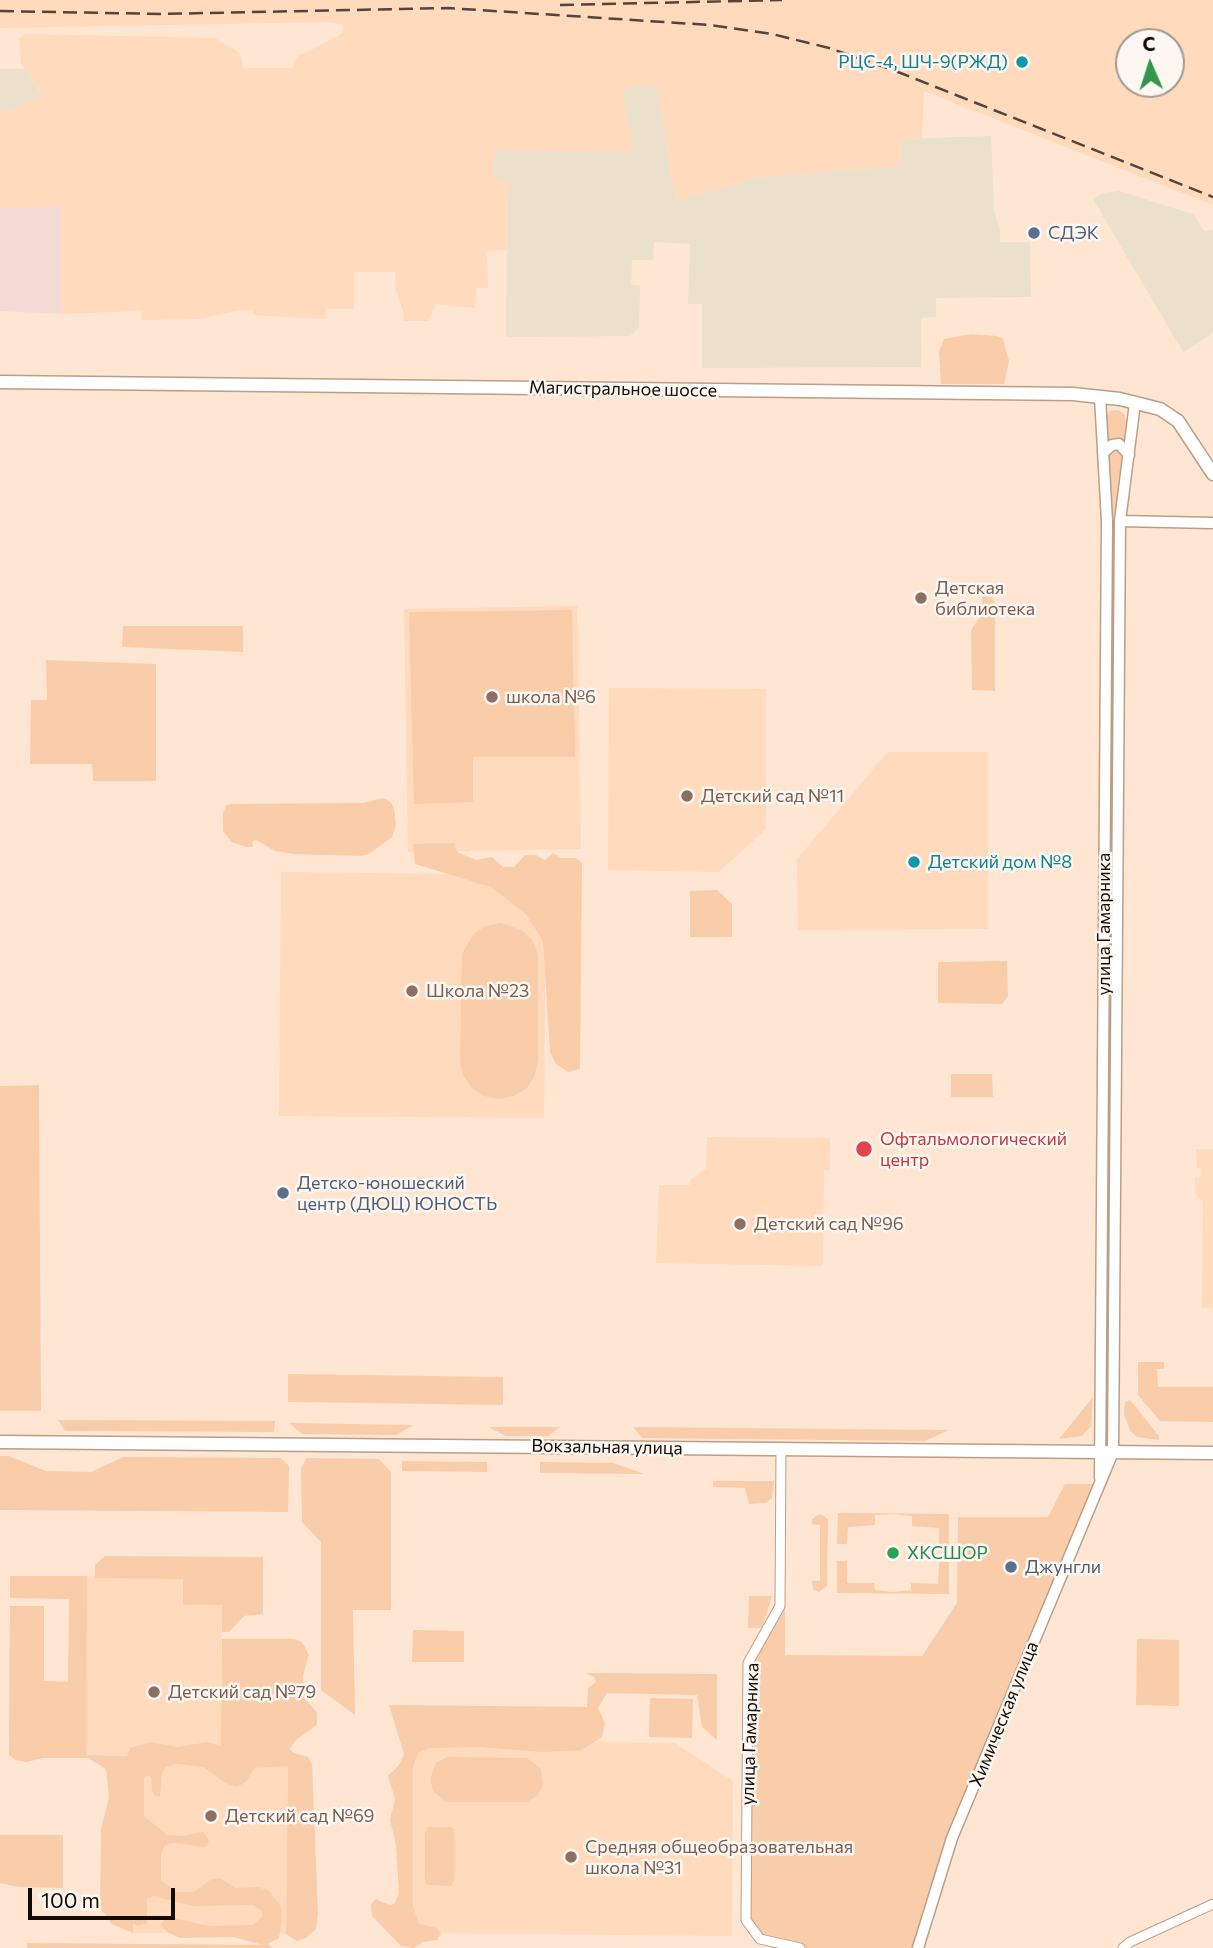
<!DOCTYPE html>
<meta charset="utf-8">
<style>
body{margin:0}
#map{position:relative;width:1213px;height:1948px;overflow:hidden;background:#fee6d2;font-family:Commissioner,sans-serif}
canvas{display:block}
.north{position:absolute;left:1115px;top:28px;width:70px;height:70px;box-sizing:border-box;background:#fdf7f2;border:2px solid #a09993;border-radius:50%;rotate:357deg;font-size:19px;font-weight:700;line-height:28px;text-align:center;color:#140b04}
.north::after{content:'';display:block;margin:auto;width:24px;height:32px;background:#32964c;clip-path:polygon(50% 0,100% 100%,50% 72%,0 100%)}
.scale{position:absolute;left:28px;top:1888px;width:147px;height:32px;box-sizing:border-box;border:4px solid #140b04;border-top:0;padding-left:9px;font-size:21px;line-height:24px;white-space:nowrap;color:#140b04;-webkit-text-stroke:5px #fdf7f2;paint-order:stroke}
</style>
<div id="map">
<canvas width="1213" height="1948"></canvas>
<div class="north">С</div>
<div class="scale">100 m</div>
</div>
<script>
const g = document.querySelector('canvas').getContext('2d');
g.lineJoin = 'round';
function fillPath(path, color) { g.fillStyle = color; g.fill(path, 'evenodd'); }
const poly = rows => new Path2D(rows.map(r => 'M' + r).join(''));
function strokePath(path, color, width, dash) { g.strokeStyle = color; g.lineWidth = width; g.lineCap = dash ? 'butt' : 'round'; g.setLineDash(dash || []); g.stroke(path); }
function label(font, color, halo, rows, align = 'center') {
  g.font = font + ' Commissioner,sans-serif'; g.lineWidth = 5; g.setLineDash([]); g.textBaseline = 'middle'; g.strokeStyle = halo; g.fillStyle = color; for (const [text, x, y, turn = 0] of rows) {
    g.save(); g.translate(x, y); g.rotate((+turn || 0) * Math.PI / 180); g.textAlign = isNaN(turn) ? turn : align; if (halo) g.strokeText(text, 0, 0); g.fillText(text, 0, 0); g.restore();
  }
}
fillPath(poly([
 [63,207,62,314,0,311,0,208]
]), '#f4dad4');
fillPath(poly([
 [0,69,25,69,43,97,0,113],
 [632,86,657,86,676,201,759,177,901,166,902,139,991,136,994,211,1000,231,1000,242,1030,242,1031,297,936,298,936,317,921,318,921,367,702,368,702,304,688,304,690,244,654,242,653,260,632,260,631,285,640,286,639,327,630,336,506,337,507,180,494,180,494,149,632,152,622,89],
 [1119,191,1193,214,1204,231,1213,230,1213,333,1183,352,1093,199,1103,193]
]), '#eae0cb');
fillPath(poly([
 [0,0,1213,0,1213,205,924,91,922,138,902,139,901,166,759,177,676,201,657,87,632,86,623,89,633,152,494,150,494,180,507,180,506,250,487,251,488,288,477,288,475,308,436,304,428,321,403,321,403,311,396,290,395,272,354,272,354,309,326,309,325,319,253,315,253,310,241,310,199,319,142,320,141,311,62,314,62,207,0,208,0,113,43,96,21,63,19,39,26,34,215,38,239,52,244,68,292,68,297,57,342,34,343,25,329,22,0,28],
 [1129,42,1171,42,1171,84,1129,84],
 [577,606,581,849,408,852,404,609],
 [609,688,766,689,766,829,719,872,608,870],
 [888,752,988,752,988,929,798,930,797,859],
 [281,872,546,875,544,1118,279,1116],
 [707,1137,830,1138,830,1170,824,1170,823,1266,656,1263,659,1185,690,1185,691,1179,706,1169],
 [1196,1149,1213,1149,1213,1308,1202,1308,1203,1202,1196,1195,1195,1177,1202,1176,1201,1168,1197,1168],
 [87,1576,222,1577,221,1756,86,1755],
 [410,1740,675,1743,733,1781,732,1936,408,1933],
 [135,1764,288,1765,286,1934,133,1933]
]), '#ffdabd');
fillPath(poly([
 [971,334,997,336,1003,339,1009,361,1004,384,941,384,939,351,944,339],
 [1118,410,1124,414,1126,420,1117,521,1112,804,1109,803,1106,417,1110,411],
 [988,594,995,602,995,691,972,690,971,630,982,614,982,595],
 [572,610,575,757,473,757,473,802,414,804,409,612],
 [123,626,243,626,243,652,122,647],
 [46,660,156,664,156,781,93,781,92,764,30,764,31,700,47,700],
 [383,798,391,802,394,809,396,825,392,837,369,854,361,856,293,854,275,851,256,840,252,842,253,847,246,847,232,842,223,831,223,814,226,805,231,804,364,803],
 [454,843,457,852,476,860,492,857,503,867,514,867,525,855,536,855,545,860,553,853,561,858,576,858,582,863,580,1069,568,1072,556,1064,550,1052,543,941,526,914,491,887,415,864,413,844],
 [717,890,732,904,732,937,690,937,690,891],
 [500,923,522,930,533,941,538,955,538,1060,535,1075,527,1088,514,1096,499,1099,484,1096,471,1087,463,1075,460,1060,462,954,473,935,485,926],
 [1007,961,1008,996,1002,1004,938,1003,938,962],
 [951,1074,992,1074,993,1097,951,1097],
 [39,1085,41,1411,0,1411,0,1086],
 [1138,1362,1164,1362,1164,1369,1157,1369,1158,1387,1213,1387,1213,1422,1160,1421,1138,1395],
 [288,1374,503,1377,503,1405,288,1402],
 [1093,1397,1091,1426,1082,1436,1059,1439],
 [1130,1400,1159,1436,1159,1440,1137,1437,1130,1431,1124,1414,1125,1402],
 [58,1420,275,1421,275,1422,274,1432,65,1431],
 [289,1423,414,1425,396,1435,302,1434],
 [488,1427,560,1427,548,1436,506,1436],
 [634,1428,634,1427,949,1430,925,1441,642,1438],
 [0,1456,9,1456,46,1471,91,1472,123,1457,281,1458,289,1466,288,1512,0,1510],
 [307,1458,379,1459,391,1472,391,1610,353,1610,355,1715,321,1690,321,1542,302,1522,301,1468],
 [402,1461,487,1462,487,1472,402,1471],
 [540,1462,613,1463,645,1474,540,1473],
 [713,1481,774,1481,772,1498,766,1503,749,1504,745,1488,713,1487],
 [1065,1484,1100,1484,952,1838,918,1948,800,1948,760,1939,746,1920,748,1663,780,1606,785,1606,785,1655,922,1656,957,1603,958,1517,1048,1517],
 [838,1513,949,1514,949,1545,939,1544,939,1528,912,1526,912,1516,893,1514,875,1515,875,1525,848,1527,847,1544,837,1544],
 [820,1514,828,1519,827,1586,819,1592,813,1589,812,1581,820,1581,820,1525,812,1524,812,1519],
 [105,1556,263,1557,263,1614,244,1616,229,1632,222,1632,222,1605,183,1605,183,1579,95,1578,95,1565],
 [837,1561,847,1561,847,1583,874,1583,875,1590,893,1592,911,1590,911,1583,938,1584,939,1562,949,1562,949,1594,837,1593],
 [10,1576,87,1576,86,1755,127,1756,130,1748,150,1742,177,1747,208,1742,221,1746,222,1639,294,1639,302,1642,309,1655,303,1675,304,1697,317,1713,317,1725,296,1740,290,1749,294,1753,308,1757,312,1765,318,1913,316,1929,306,1938,297,1941,286,1934,288,1766,254,1768,246,1782,237,1787,225,1783,204,1767,176,1764,166,1767,162,1773,160,1797,155,1796,152,1791,151,1778,148,1775,144,1778,144,1816,167,1835,181,1836,203,1832,209,1840,207,1846,203,1847,175,1843,165,1845,161,1854,161,1880,176,1892,194,1892,210,1880,220,1878,235,1888,258,1887,269,1891,281,1906,282,1921,279,1938,268,1944,272,1948,27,1948,27,1943,263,1945,233,1937,180,1938,167,1932,161,1925,164,1920,174,1918,208,1926,253,1925,263,1916,261,1910,253,1905,193,1906,154,1896,147,1899,147,1923,139,1926,133,1924,133,1933,112,1924,100,1908,101,1829,109,1798,106,1769,88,1758,43,1758,26,1762,16,1760,9,1755,10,1606,44,1606,44,1681,68,1682,69,1599,10,1598],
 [749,1596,772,1596,762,1628,748,1628],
 [413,1630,464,1631,464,1662,412,1662],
 [1137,1639,1179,1640,1179,1706,1136,1705],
 [585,1673,717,1674,717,1740,702,1727,697,1695,607,1693,598,1708,605,1723,602,1737,581,1750,543,1752,478,1747,429,1748,418,1753,413,1766,413,1907,419,1924,437,1928,441,1934,437,1940,423,1942,414,1948,401,1946,372,1916,371,1905,375,1899,390,1905,395,1903,399,1894,396,1845,390,1820,395,1799,388,1776,399,1765,404,1754,389,1705,587,1707,588,1688,596,1682,594,1677],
 [650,1698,693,1699,692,1738,649,1737],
 [447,1757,527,1758,541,1769,543,1786,537,1796,527,1802,446,1802,433,1791,430,1779,436,1763],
 [428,1827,451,1827,454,1830,454,1881,451,1886,428,1885,425,1883,425,1832],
 [0,1835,63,1835,63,1888,19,1887,0,1883]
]), '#f9cdaa');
const minor = poly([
 [781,1449,780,1606,748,1663,746,1920,760,1939,800,1948],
 [1123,1948,1130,1942,1213,1904]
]);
const tertiary = poly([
 [1100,397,1107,521,1100,1478],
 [1103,453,1112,445,1119,444,1129,455],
 [1120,521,1213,523],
 [918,1948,952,1838,1113,1452,1120,521,1135,403]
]);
const secondary = poly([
 [0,382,1073,394,1120,399,1160,409,1178,421,1213,474],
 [0,1442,1213,1453]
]);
strokePath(minor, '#bb9e87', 11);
strokePath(tertiary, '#bb9e87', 13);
strokePath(secondary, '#bb9e87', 15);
strokePath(minor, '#fff', 9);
strokePath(tertiary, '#fff', 10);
strokePath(secondary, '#fff', 12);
strokePath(poly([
 [560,5,782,0],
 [0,11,161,14,448,8,710,25,772,34,829,48,893,70,1213,197]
]), '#52453a', 2.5, [14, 7]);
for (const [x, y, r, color] of [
 [1022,62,7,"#0f9aa8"],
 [1034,233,7,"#5c6f8a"],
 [921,598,7,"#8d6e63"],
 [492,697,7,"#8d6e63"],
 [687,796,7,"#8d6e63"],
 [914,862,7,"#0f9aa8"],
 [412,991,7,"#8d6e63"],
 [864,1149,9,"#e0444e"],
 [283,1193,7,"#5c6f8a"],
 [740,1224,7,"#8d6e63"],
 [893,1553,7,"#2e9e5b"],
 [1011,1567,7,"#5c6f8a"],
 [154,1692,7,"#8d6e63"],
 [211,1816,7,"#8d6e63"],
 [571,1857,7,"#8d6e63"]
]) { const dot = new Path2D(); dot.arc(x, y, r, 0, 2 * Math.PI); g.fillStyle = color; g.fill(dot); strokePath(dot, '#fdf7f2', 2.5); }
label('18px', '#0d838f', '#fdf7f2', [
 ["РЦС-4, ШЧ-9(РЖД)",1008,62],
 ["Детский дом №8",928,862,"left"]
], 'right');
label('18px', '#4e5e75', '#fdf7f2', [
 ["СДЭК",1048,233],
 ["Детско-юношеский",297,1183],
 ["центр (ДЮЦ) ЮНОСТЬ",297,1204],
 ["Джунгли",1025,1567]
], 'left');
label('18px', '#140b04', '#fdf7f2', [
 ["Магистральное шоссе",623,389,1],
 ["улица Гамарника",1104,924,-90],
 ["Вокзальная улица",607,1447,1],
 ["Химическая улица",1004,1714,-68],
 ["улица Гамарника",750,1734,-88]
]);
label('18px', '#785e54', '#fdf7f2', [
 ["Детская",935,588],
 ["библиотека",935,609],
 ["школа №6",506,697],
 ["Детский сад №11",701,796],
 ["Школа №23",426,991],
 ["Детский сад №96",754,1224],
 ["Детский сад №79",168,1692],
 ["Детский сад №69",225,1816],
 ["Средняя общеобразовательная",585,1847],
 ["школа №31",585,1868]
], 'left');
label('18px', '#be3a42', '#fdf7f2', [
 ["Офтальмологический",880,1139],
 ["центр",880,1160]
], 'left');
label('18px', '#27864d', '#fdf7f2', [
 ["ХКСШОР",907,1553]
], 'left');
</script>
